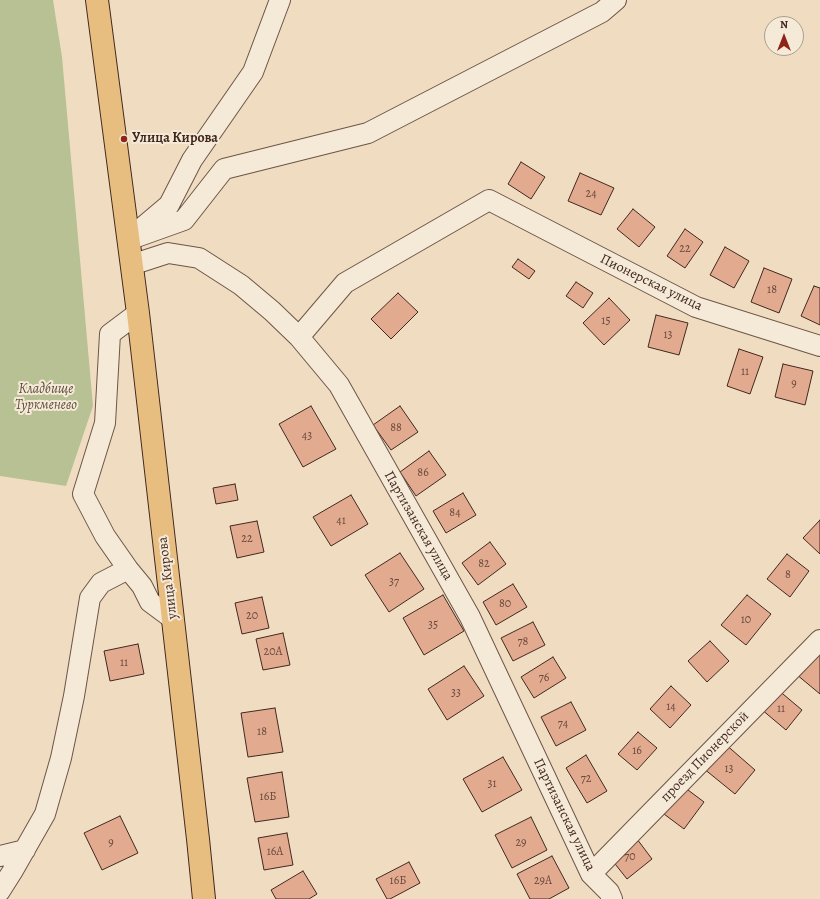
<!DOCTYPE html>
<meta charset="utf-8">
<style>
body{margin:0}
#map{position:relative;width:820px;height:899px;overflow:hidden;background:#f0ddc1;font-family:Alegreya,serif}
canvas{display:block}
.north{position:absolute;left:764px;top:16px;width:40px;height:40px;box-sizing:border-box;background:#f5e9d7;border:1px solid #ad9c8d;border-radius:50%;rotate:0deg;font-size:11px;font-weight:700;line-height:16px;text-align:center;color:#41281f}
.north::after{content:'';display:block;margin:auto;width:14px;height:18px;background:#8f2418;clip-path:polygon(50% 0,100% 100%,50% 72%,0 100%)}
</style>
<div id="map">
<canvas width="820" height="899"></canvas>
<div class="north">N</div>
</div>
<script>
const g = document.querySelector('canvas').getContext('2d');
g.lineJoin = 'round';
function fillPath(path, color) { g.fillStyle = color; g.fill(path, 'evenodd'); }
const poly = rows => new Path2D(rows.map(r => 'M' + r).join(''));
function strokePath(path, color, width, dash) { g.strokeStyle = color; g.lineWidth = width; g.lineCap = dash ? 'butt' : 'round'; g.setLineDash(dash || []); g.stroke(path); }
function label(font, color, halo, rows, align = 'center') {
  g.font = font + ' Alegreya,serif'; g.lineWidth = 4; g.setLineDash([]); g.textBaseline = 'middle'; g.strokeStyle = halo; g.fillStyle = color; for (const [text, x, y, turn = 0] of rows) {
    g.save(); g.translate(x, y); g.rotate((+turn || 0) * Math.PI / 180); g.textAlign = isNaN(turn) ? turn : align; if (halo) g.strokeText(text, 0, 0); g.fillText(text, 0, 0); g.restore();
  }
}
fillPath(poly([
 [0,0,53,0,62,57,93,406,66,486,0,476]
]), '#b8c194');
const building = poly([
 [521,162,545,177,531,199,508,184,521,162],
 [580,173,614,188,601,215,568,201,580,173],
 [633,209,655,227,639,247,617,229,633,209],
 [685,229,703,242,685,268,667,256,685,229],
 [725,247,749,261,734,288,710,275,725,247],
 [518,259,535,271,529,279,512,267,518,259],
 [764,268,792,279,779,313,751,302,764,268],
 [576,282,593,293,583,308,566,296,576,282],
 [814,286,820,288,820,325,801,316,814,286],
 [398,293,418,312,391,339,371,319,398,293],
 [609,298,630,320,604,345,583,323,609,298],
 [656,315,688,323,679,355,648,347,656,315],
 [739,349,763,357,750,394,727,386,739,349],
 [783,364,813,371,805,405,775,397,783,364],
 [311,406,336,449,303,467,279,424,311,406],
 [400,406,418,432,391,450,373,425,400,406],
 [429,451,446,475,416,496,400,472,429,451],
 [235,484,238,500,216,504,213,488,235,484],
 [463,493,476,515,446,533,433,511,463,493],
 [351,495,368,524,331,546,313,517,351,495],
 [820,520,820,554,803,538,820,520],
 [257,521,264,552,237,558,230,526,257,521],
 [490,542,506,564,478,585,462,563,490,542],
 [400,553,424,589,389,612,365,575,400,553],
 [787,554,809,571,790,597,767,579,787,554],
 [513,584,527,607,496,625,483,602,513,584],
 [443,595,464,631,424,655,403,618,443,595],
 [747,595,771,614,746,645,721,625,747,595],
 [262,597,269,628,242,634,235,603,262,597],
 [533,622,545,645,513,661,501,638,533,622],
 [283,633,290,665,263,670,256,639,283,633],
 [710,641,729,661,707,682,688,661,710,641],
 [138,644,144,674,110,681,104,651,138,644],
 [815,651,820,655,820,694,796,674,815,651],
 [553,657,566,678,534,698,521,677,553,657],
 [464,666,484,696,447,720,428,689,464,666],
 [671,686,691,705,670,728,650,709,671,686],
 [777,689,802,710,786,730,761,709,777,689],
 [571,702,586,730,556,746,541,717,571,702],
 [275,708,283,752,248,757,241,713,275,708],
 [638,732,657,748,637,770,618,754,638,732],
 [724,743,755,770,735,794,703,768,724,743],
 [586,755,607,791,587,803,566,768,586,755],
 [503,757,522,790,482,812,463,779,503,757],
 [282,772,289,817,255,822,247,778,282,772],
 [680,784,704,802,684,829,660,811,680,784],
 [120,816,138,853,102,870,84,833,120,816],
 [531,817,547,850,512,868,495,835,531,817],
 [287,833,293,865,264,870,258,838,287,833],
 [634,835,652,859,627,879,608,855,634,835],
 [552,856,569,888,549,899,530,899,517,874,552,856],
 [409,862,420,883,390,899,387,899,376,879,409,862],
 [303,871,317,894,309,899,276,899,271,890,303,871]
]);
fillPath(building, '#e2ab90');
strokePath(building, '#41281f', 1);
const minor = poly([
 [137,232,169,205,192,160,253,72,280,0],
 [128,240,184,220,224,169,368,133,602,12,616,0],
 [131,265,168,253,199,258,241,285,272,311,299,337,339,385,470,617,591,874,609,892,612,899],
 [138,313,110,334,105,423,83,494,105,536,128,569,142,586,150,602,173,619],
 [299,337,345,283,489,200,696,307,820,346],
 [0,856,25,850],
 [591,874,820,640],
 [0,891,12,872,45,814,61,758,74,696,90,598,101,583,128,569]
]);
const major = poly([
 [97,0,138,313,198,839,204,899]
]);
strokePath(minor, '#6d5548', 22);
strokePath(major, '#41281f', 24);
strokePath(minor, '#f5e9d7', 20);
strokePath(major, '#e8be80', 22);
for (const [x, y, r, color] of [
 [124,139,4,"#8f2418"]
]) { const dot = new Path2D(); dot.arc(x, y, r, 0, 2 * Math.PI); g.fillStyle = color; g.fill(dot); strokePath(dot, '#f5e9d7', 1.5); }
label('12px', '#69493b', null, [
 ["24",591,194],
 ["22",685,249],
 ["18",772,290],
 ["15",606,321],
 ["13",668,335],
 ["11",745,372],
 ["9",794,384],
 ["88",396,428],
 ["43",307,436],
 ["86",423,473],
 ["84",455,513],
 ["41",341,521],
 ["22",247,539],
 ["82",484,564],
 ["8",788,575],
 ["37",394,582],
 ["80",505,604],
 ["20",252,616],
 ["10",746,620],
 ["35",433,625],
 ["78",523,642],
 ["20А",273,652],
 ["11",124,663],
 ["76",544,678],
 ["33",456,693],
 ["14",671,707],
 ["11",781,709],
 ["74",563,724],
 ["18",262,732],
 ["16",637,751],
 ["13",729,769],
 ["72",586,779],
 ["31",492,784],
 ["16Б",268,797],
 ["9",111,843],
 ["29",521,843],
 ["16А",275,852],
 ["70",630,857],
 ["16Б",398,881],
 ["29А",543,881]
]);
label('bold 14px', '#41281f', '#f5e9d7', [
 ["Улица Кирова",132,139]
], 'left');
label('14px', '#41281f', '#f5e9d7', [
 ["Пионерская улица",651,283,26],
 ["Партизанская улица",418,526,60],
 ["улица Кирова",168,578,-97],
 ["проезд Пионерской",705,757,-46],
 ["Партизанская улица",564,815,64]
]);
label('italic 14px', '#5f4e3c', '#f5e9d7', [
 ["Кладбище",46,390],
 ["Туркменево",46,406]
]);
</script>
